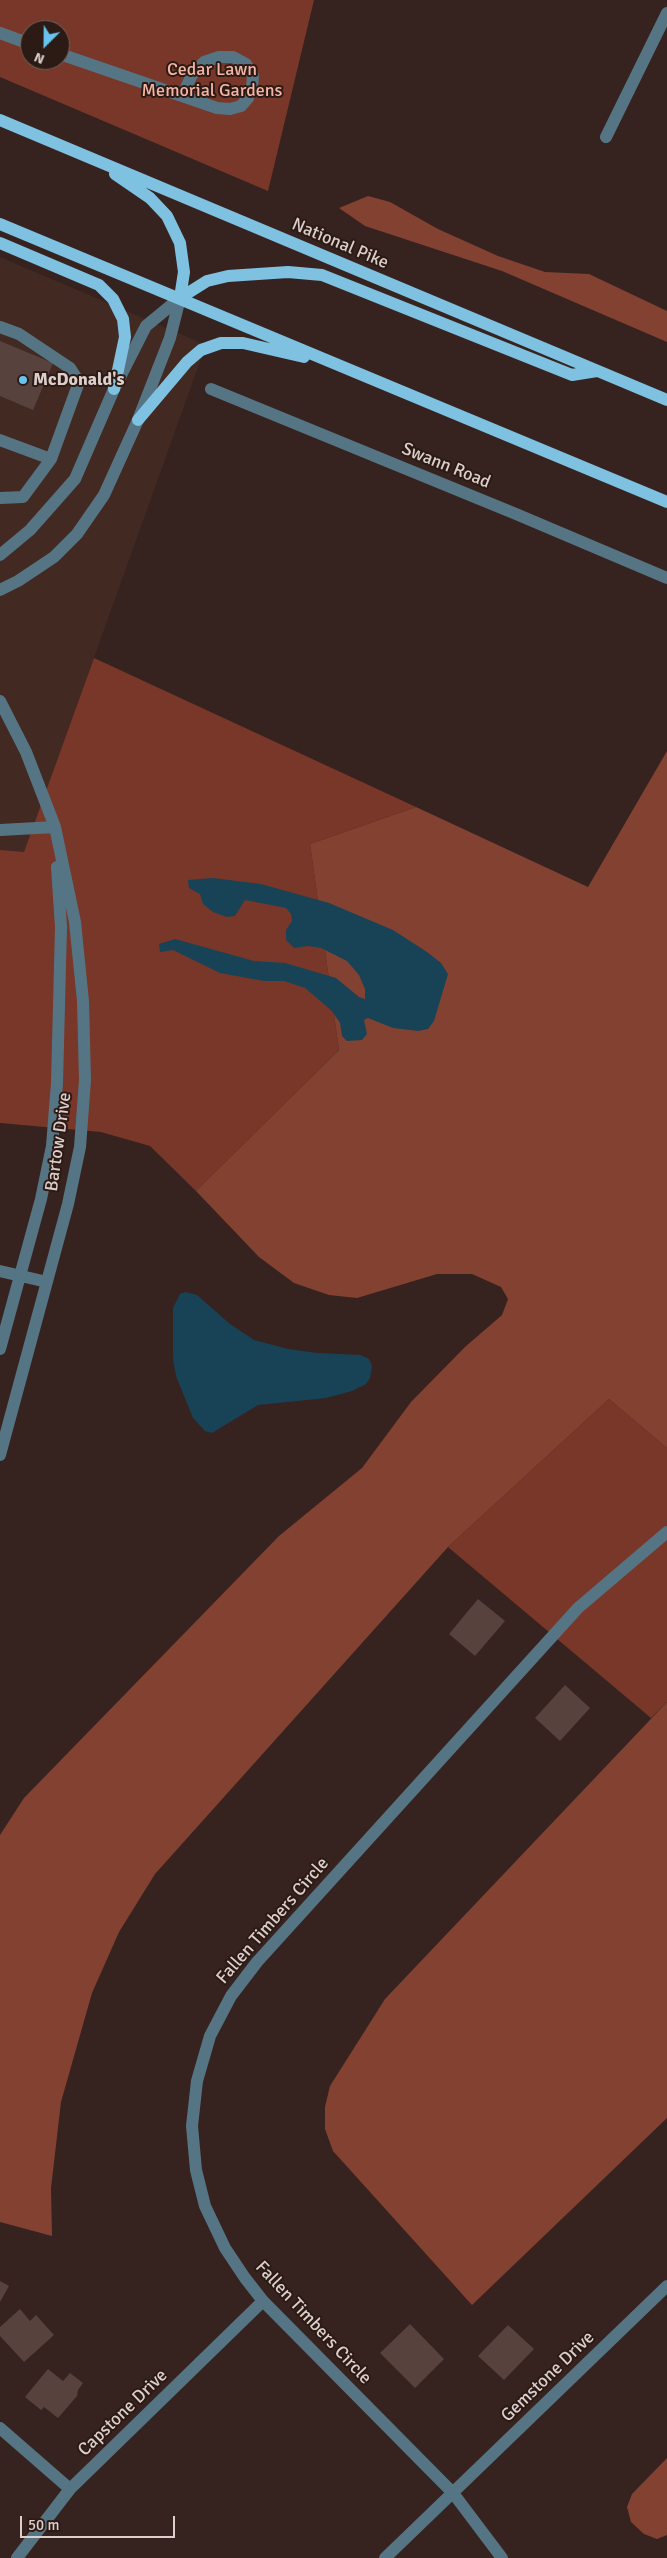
<!DOCTYPE html>
<style>
body{margin:0}
#map{position:relative;width:667px;height:2558px;overflow:hidden;background:#36231f;font-family:Signika,sans-serif}
canvas{display:block}
.north{position:absolute;left:20px;top:20px;width:50px;height:50px;box-sizing:border-box;background:#2c1a15;border:1px solid #72625e;border-radius:50%;rotate:203deg;font-size:14px;font-weight:700;line-height:20px;text-align:center;color:#dbcecb}
.north::after{content:'';display:block;margin:auto;width:18px;height:22px;background:#66c4ef;clip-path:polygon(50% 0,100% 100%,50% 72%,0 100%)}
.scale{position:absolute;left:20px;top:2516px;width:155px;height:22px;box-sizing:border-box;border:2px solid #dbcecb;border-top:0;padding-left:6px;font-size:15px;line-height:18px;white-space:nowrap;color:#dbcecb;-webkit-text-stroke:4px #2c1a15;paint-order:stroke}
</style>
<div id="map">
<canvas width="667" height="2558"></canvas>
<div class="north">N</div>
<div class="scale">50 m</div>
</div>
<script>
const g = document.querySelector('canvas').getContext('2d');
g.lineJoin = 'round';
function fillPath(path, color) { g.fillStyle = color; g.fill(path, 'evenodd'); }
const poly = rows => new Path2D(rows.map(r => 'M' + r).join(''));
function strokePath(path, color, width, dash) { g.strokeStyle = color; g.lineWidth = width; g.lineCap = dash ? 'butt' : 'round'; g.setLineDash(dash || []); g.stroke(path); }
function label(font, color, halo, rows, align = 'center') {
  g.font = font + ' Signika,sans-serif'; g.lineWidth = 4; g.setLineDash([]); g.textBaseline = 'middle'; g.strokeStyle = halo; g.fillStyle = color; for (const [text, x, y, turn = 0] of rows) {
    g.save(); g.translate(x, y); g.rotate((+turn || 0) * Math.PI / 180); g.textAlign = isNaN(turn) ? turn : align; if (halo) g.strokeText(text, 0, 0); g.fillText(text, 0, 0); g.restore();
  }
}
fillPath(poly([
 [0,257,206,345,24,853,0,850]
]), '#422922');
fillPath(poly([
 [0,0,314,0,268,191,0,77],
 [30,30,60,30,60,60,30,60],
 [94,658,416,807,310,844,339,1050,196,1191,150,1146,101,1132,0,1123,0,850,24,852],
 [609,1399,667,1448,667,1702,651,1718,448,1547]
]), '#783728');
fillPath(poly([
 [368,196,390,202,438,229,498,256,545,272,589,274,667,311,667,342,502,271,365,226,339,208],
 [667,751,667,1448,609,1399,448,1547,155,1874,119,1932,92,1993,61,2102,51,2188,52,2236,0,2222,0,1835,24,1798,279,1536,362,1468,411,1402,465,1347,502,1315,508,1299,501,1287,472,1274,437,1274,357,1298,329,1295,294,1283,259,1257,196,1191,339,1050,310,844,416,807,588,887],
 [667,1702,667,2118,472,2305,333,2151,325,2129,325,2107,330,2086,385,1999],
 [667,2458,667,2535,657,2539,644,2534,631,2522,627,2507,632,2494]
]), '#834132');
fillPath(poly([
 [213,878,261,884,329,903,393,930,427,952,441,963,448,974,434,1021,428,1029,418,1031,393,1028,368,1018,364,1020,367,1034,362,1040,347,1041,342,1036,340,1023,332,1011,305,988,284,981,264,981,220,973,173,950,160,952,159,944,175,939,254,961,285,963,336,978,359,997,365,999,365,989,359,975,347,961,321,948,308,946,294,948,286,940,286,930,292,921,291,914,286,908,245,900,235,916,227,917,213,912,203,904,200,894,189,888,188,880],
 [186,1292,197,1295,230,1324,254,1340,288,1349,317,1353,361,1355,369,1359,372,1366,370,1378,366,1384,352,1391,326,1398,258,1405,212,1433,205,1431,193,1418,176,1376,173,1359,173,1308,180,1294]
]), '#184356');
fillPath(poly([
 [0,341,53,363,33,410,0,396],
 [478,1599,505,1621,475,1656,449,1634],
 [565,1685,590,1708,560,1741,535,1718],
 [0,2281,9,2286,0,2302],
 [20,2309,30,2321,36,2315,54,2335,24,2362,0,2336,0,2327],
 [410,2324,444,2359,415,2388,380,2353],
 [508,2325,534,2349,504,2380,478,2356],
 [48,2369,63,2381,70,2373,83,2383,78,2390,77,2396,58,2418,44,2407,41,2410,25,2397]
]), '#57423d');
strokePath(poly([
 [0,33,30,44],
 [60,54,217,108,230,109,241,106,248,98,252,88,253,76,246,64,233,57,219,57,204,62,192,75,182,96],
 [606,137,667,13],
 [0,327,19,334,70,368,79,382,51,459,23,497,0,498],
 [211,389,516,514,667,578],
 [0,440,51,459],
 [0,555,30,530,75,479,114,389,146,326,180,298],
 [0,590,18,581,54,557,77,534,104,495,138,420,170,338,180,298],
 [0,701,26,752,55,827,75,922,83,1001,85,1080,80,1147,68,1204,0,1455],
 [0,830,55,827],
 [0,1271,47,1282],
 [0,1349,41,1199,52,1146,57,1083,61,927,57,867],
 [0,2428,70,2489],
 [17,2558,70,2489,263,2301],
 [385,2558,667,2286],
 [502,2558,453,2493,263,2301,245,2278,225,2248,205,2206,196,2170,192,2126,197,2081,210,2036,231,1996,257,1962,578,1608,667,1532]
]), '#567584', 12);
strokePath(poly([
 [0,120,667,400],
 [115,174,150,198,167,216,180,243,184,272,180,298],
 [0,224,667,502],
 [0,243,99,285,113,299,123,319,125,337,114,389],
 [180,298,207,281,228,276,288,272,322,275,572,375,597,371],
 [138,420,187,362,201,350,221,343,243,343,304,357]
]), '#7fc1e1', 12);
for (const [x, y, r, color] of [
 [23,380,5,"#66c4ef"]
]) { const dot = new Path2D(); dot.arc(x, y, r, 0, 2 * Math.PI); g.fillStyle = color; g.fill(dot); strokePath(dot, '#2c1a15', 2); }
label('18px', '#f3b5a6', '#2c1a15', [
 ["Cedar Lawn",212,70],
 ["Memorial Gardens",212,91]
]);
label('18px', '#dbcecb', '#2c1a15', [
 ["National Pike",340,244,23],
 ["Swann Road",446,466,22],
 ["Bartow Drive",59,1142,-82],
 ["Fallen Timbers Circle",273,1921,-49],
 ["Fallen Timbers Circle",313,2323,47],
 ["Gemstone Drive",548,2377,-44],
 ["Capstone Drive",123,2413,-44]
]);
label('bold 18px', '#dbcecb', '#2c1a15', [
 ["McDonald's",33,380]
], 'left');
</script>
